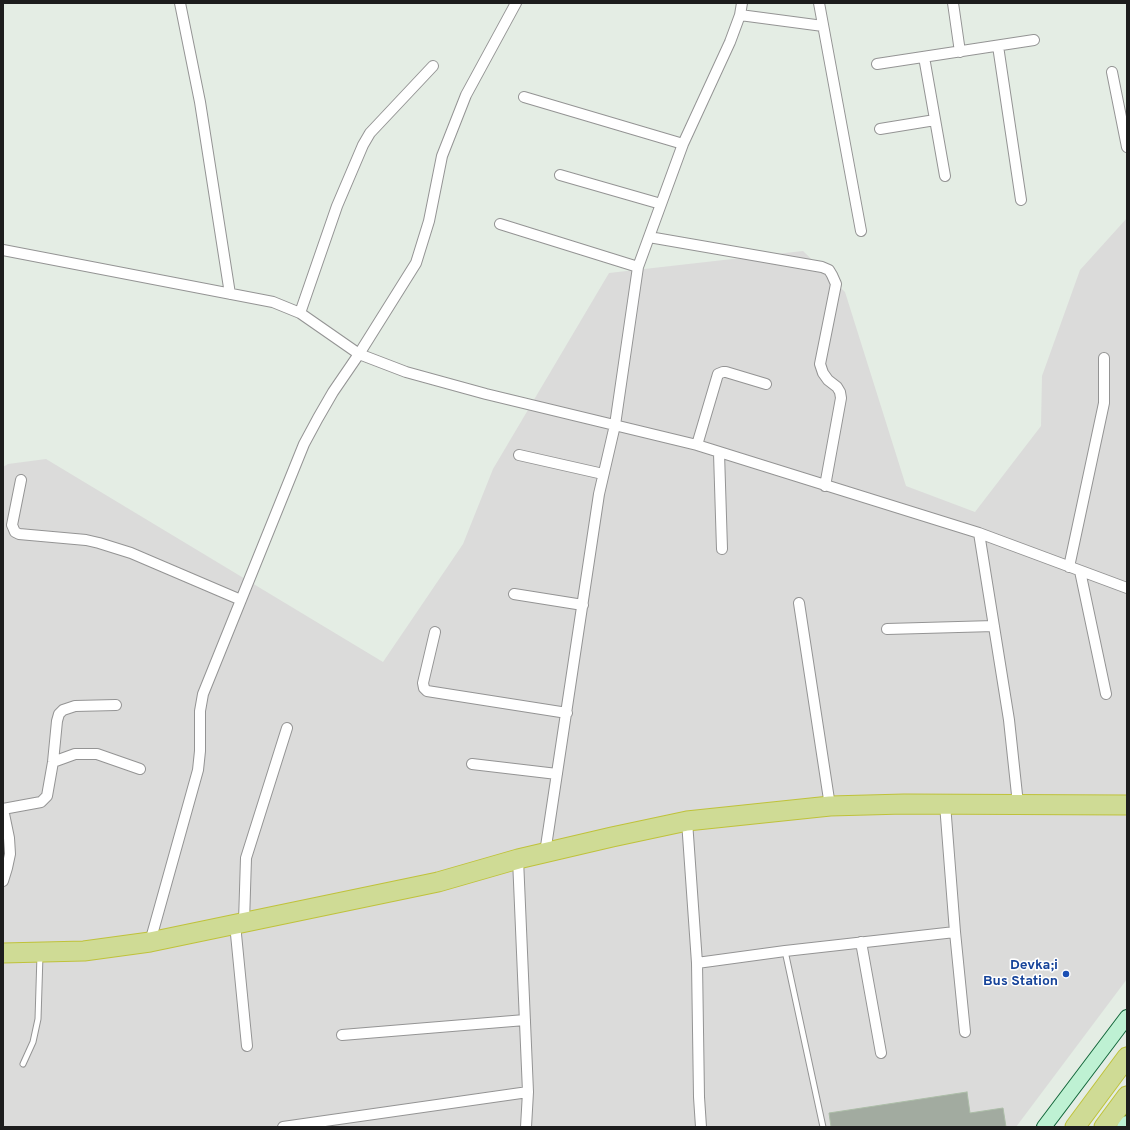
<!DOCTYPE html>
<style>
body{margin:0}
#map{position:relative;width:1130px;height:1130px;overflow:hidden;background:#e4ede4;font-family:Overpass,sans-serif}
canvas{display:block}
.frame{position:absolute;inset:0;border:4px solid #1d1d1d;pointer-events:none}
</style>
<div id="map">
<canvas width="1130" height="1130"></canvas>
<div class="frame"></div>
</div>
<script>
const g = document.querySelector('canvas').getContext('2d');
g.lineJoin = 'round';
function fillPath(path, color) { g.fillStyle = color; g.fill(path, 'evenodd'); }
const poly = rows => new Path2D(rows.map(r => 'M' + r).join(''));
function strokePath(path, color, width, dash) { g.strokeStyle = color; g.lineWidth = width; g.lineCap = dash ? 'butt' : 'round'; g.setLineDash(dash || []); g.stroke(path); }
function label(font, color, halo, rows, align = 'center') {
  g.font = font + ' Overpass,sans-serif'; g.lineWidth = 3; g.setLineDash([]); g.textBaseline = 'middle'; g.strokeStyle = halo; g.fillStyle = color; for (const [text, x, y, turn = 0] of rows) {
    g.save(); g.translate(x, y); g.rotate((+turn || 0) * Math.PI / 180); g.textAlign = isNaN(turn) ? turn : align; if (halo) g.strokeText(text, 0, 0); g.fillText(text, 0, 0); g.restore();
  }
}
fillPath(poly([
 [1127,218,1127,979,1016,1127,3,1127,3,467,8,464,46,459,383,662,463,544,493,469,609,273,803,251,845,292,906,486,975,512,1041,426,1042,376,1080,270]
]), '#dbdbda');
const building = poly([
 [967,1092,970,1113,1003,1108,1006,1127,831,1127,829,1113,967,1092]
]);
fillPath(building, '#a2aba0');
strokePath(building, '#acbda8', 1);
const lane = poly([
 [785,951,823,1127],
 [23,1064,33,1042,38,1019,40,955]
]);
const street = poly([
 [180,3,200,102,230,294],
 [819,3,861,231],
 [953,3,960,52],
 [740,15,823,26],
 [998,46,1021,200],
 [924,57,945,176],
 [877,64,1034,40],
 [1112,72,1127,147],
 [524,97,683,144],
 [880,129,935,120],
 [560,175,661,204],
 [500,224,638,267],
 [649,237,822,267,829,270,832,275,836,284,820,364,823,373,828,380,837,387,840,392,841,398,825,486],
 [3,250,273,302,300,313,359,354,406,372,486,394,697,445,979,533,1127,588],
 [300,313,337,206,363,145,370,133,433,66],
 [697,445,718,374,723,372,726,372,766,384],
 [719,453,722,549],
 [519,455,603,474],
 [21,480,12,525,15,532,19,534,86,540,99,543,131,553,241,600],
 [979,533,1009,720,1018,804],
 [1069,567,1104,403,1104,358],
 [1080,571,1106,694],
 [514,594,583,605],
 [799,603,830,806],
 [887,629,994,626],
 [435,632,423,683,424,688,427,691,567,713],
 [53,762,75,754,97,754,140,769],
 [472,764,557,774],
 [945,804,955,932,965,1032],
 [3,809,41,802,47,796,53,762,57,721,59,714,63,710,75,706,116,705],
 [3,809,9,838,10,854,7,868,3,881],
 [687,821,697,963,699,1097,701,1127],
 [545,853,599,494,615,425,638,267,683,144,730,42,740,15,742,3],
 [518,859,528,1092,526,1127],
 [244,922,246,858,287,728],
 [235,924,247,1046],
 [150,942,198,770,200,751,200,711,203,694,304,444,318,418,333,392,359,354,416,263,429,221,442,156,466,95,516,3],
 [861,942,881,1053],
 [697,963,785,951,955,932],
 [342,1035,525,1020],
 [283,1127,528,1092]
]);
const secondary = poly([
 [1044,1127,1127,1017],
 [1124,1127,1127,1123]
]);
const highway = poly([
 [3,953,84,951,150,942,438,882,518,859,612,837,687,821,830,806,904,804,1127,805],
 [1075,1127,1127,1057],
 [1104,1127,1127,1096]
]);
strokePath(lane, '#949494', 7);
strokePath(street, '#949494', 12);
strokePath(secondary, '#12663a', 16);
strokePath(highway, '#bfc23a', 21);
strokePath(lane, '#fff', 5);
strokePath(street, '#fff', 10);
strokePath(secondary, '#bef1d3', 14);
strokePath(highway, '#cfdb95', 19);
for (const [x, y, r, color] of [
 [1066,974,4,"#1a4fb4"]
]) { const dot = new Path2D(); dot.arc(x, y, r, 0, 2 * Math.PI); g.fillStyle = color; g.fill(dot); strokePath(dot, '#fff', 1.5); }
label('bold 14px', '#164399', '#fff', [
 ["Devka;i",1058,966],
 ["Bus Station",1058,982]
], 'right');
</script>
